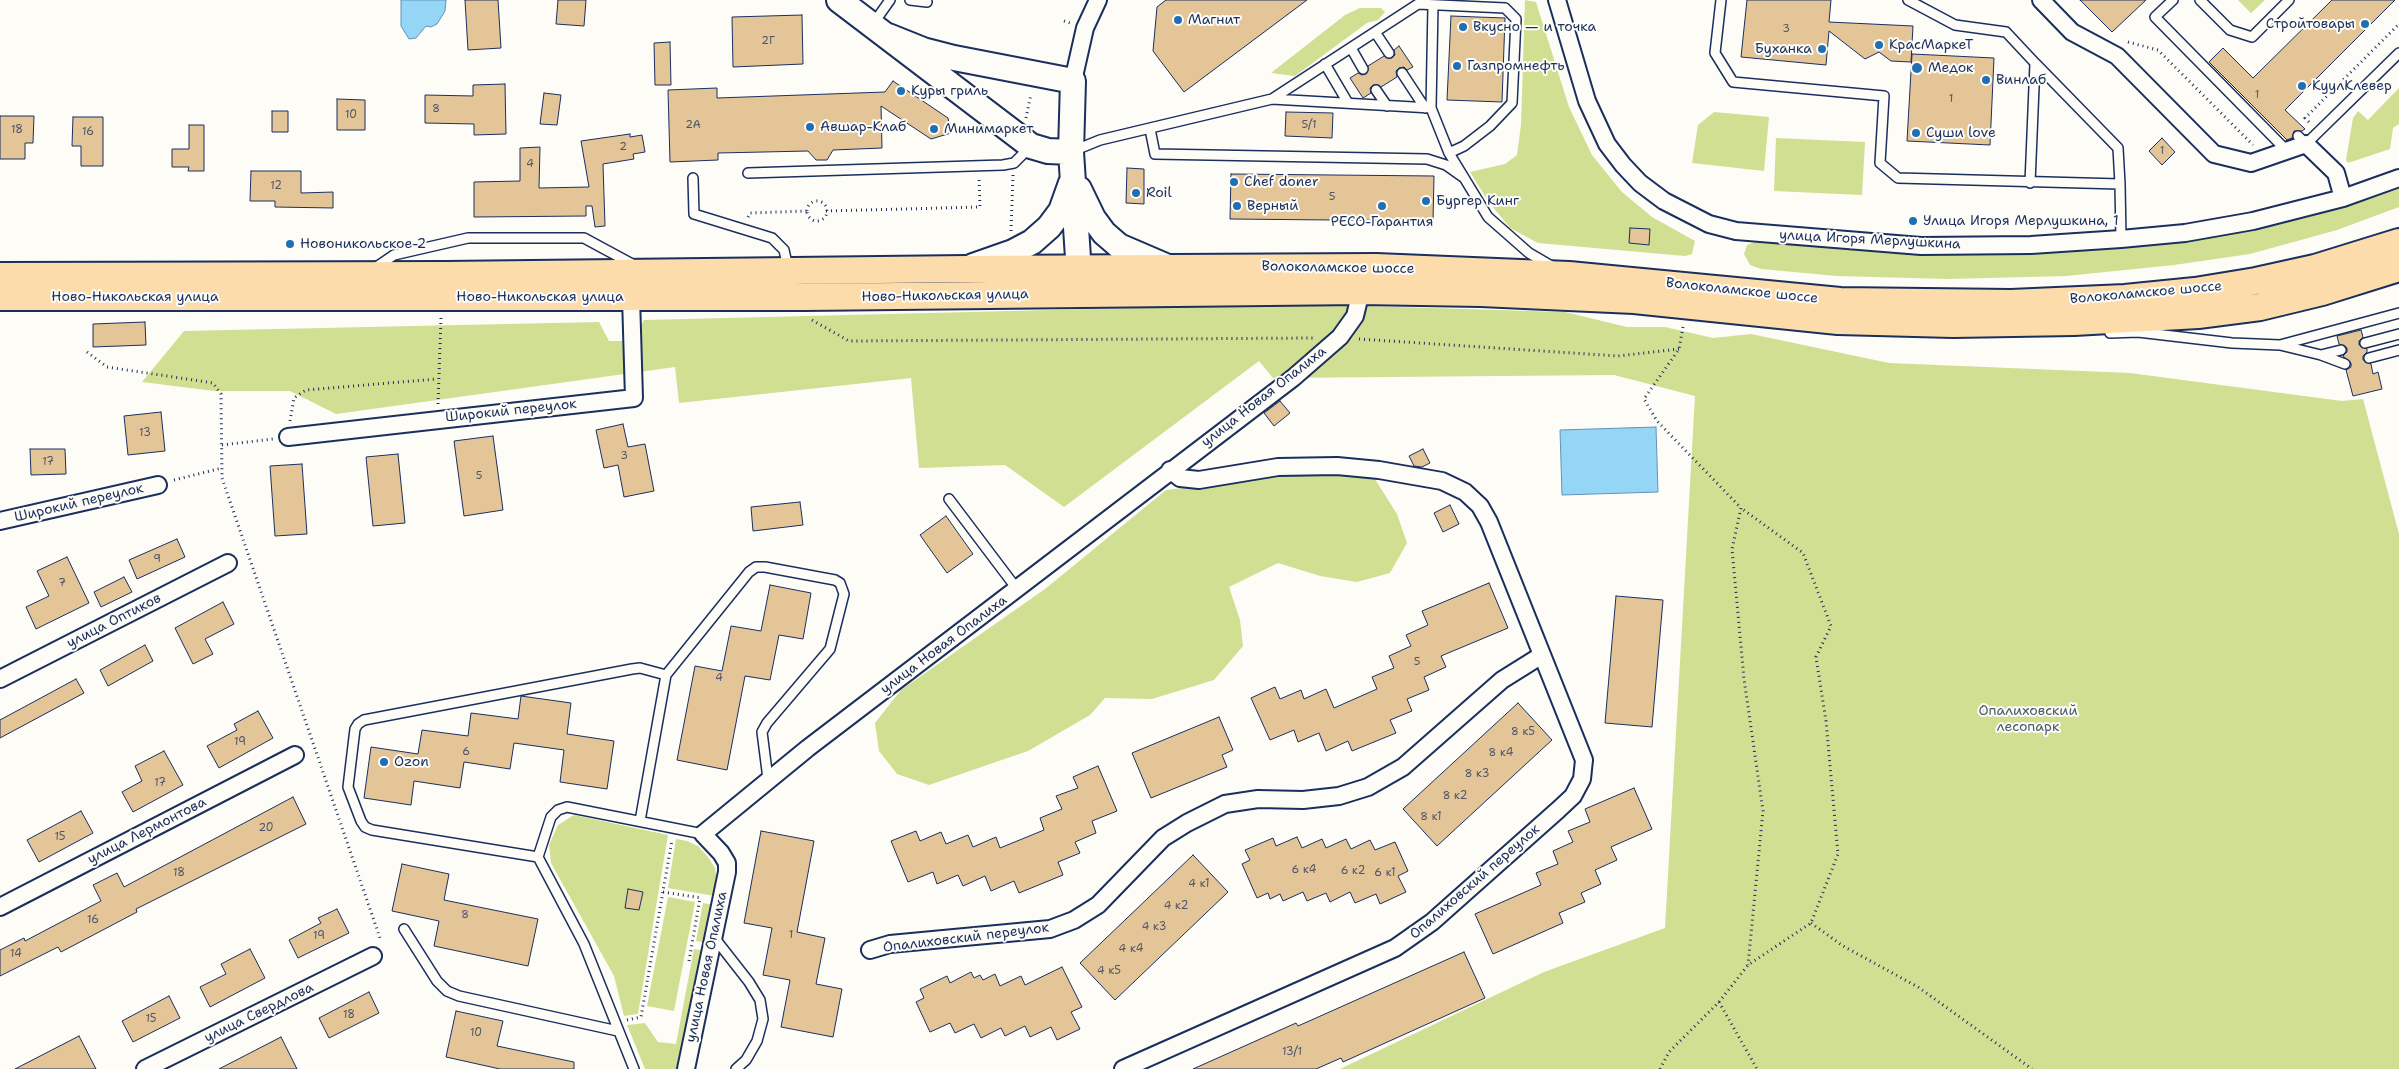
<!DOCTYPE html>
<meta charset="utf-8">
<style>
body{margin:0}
canvas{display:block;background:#fdfcf7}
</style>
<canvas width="2399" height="1069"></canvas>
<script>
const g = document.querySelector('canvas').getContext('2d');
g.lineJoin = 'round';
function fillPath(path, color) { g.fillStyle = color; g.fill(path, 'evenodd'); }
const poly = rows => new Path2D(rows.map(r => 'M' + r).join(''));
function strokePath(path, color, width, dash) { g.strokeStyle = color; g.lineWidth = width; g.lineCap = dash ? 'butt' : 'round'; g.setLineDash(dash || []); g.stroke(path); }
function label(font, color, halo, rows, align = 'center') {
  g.font = font + ' "Shantell Sans",sans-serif'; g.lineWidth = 4; g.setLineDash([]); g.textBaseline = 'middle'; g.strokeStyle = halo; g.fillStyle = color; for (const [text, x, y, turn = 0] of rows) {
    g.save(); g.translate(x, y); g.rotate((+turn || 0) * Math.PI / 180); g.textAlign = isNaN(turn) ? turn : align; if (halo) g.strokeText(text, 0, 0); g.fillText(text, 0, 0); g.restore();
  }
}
fillPath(poly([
 [1525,0,1536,2,1569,107,1592,155,1622,192,1652,217,1695,241,1692,254,1685,256,1538,243,1510,228,1488,201,1470,172,1505,164,1517,155,1521,125],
 [2238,0,2265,0,2251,13],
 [1360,8,1381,8,1385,12,1378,20,1367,23,1295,76,1271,73,1345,15],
 [2399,88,2399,124,2393,128,2390,149,2348,163,2346,160,2353,118,2358,111,2368,120],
 [1714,112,1769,117,1764,171,1692,163,1698,125],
 [1776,138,1865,142,1862,195,1774,191],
 [2399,185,2399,207,2337,230,2250,254,2174,265,2066,276,1948,279,1837,276,1761,269,1750,265,1744,254,1747,245,1760,240,1939,254,2037,252,2163,242],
 [1297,304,1565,312,1627,327,1665,327,1713,338,1751,334,1889,363,2130,373,2342,401,2363,399,2399,534,2399,1069,1340,1069,1544,972,1665,928,1695,396,1614,375,1273,378,1259,361,1064,507,1005,465,919,468,911,378,679,403,675,367,336,414,290,391,214,391,142,382,184,331,599,322,609,341,633,341,644,320],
 [1281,476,1373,476,1397,514,1407,543,1390,573,1357,582,1320,576,1278,563,1229,587,1240,620,1243,646,1214,680,1152,699,1105,698,1090,715,1028,751,929,785,897,774,879,751,875,723,901,690,1045,589,1166,490],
 [574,815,668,835,638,1014,624,1016,614,976,551,863,549,845,558,825],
 [628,889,643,892,639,910,625,908],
 [676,839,687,841,698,846,708,857,715,868,717,880,715,896,668,888],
 [668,897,695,902,674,1011,647,1006],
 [703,903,714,905,707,943,696,941],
 [694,949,705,951,683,1069,645,1069,627,1025,645,1023,658,1042,676,1044]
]), '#d1df93');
const water = poly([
 [401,0,446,0,445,11,437,24,431,27,426,26,416,38,409,39,401,26,401,0],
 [1656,427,1658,492,1562,495,1560,430,1656,427]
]);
fillPath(water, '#95d5f6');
strokePath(water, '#6493b9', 1);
const building = poly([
 [465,0,498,0,501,48,468,50,465,0],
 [558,0,586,0,584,26,556,24,558,0],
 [1166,0,1307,0,1184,92,1153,51,1157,7,1166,0],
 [1747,0,1831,0,1829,22,1913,26,1911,62,1891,61,1879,52,1865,59,1829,31,1826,65,1741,57,1747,0],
 [2080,0,2146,0,2112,32,2080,0],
 [2332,0,2395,0,2285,110,2305,129,2302,131,2294,131,2292,138,2287,140,2209,62,2223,48,2253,78,2332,0],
 [802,15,803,64,733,67,732,17,802,15],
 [1451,16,1505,18,1502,102,1447,100,1451,16],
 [670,42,671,85,655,85,654,43,670,42],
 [1399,46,1413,67,1407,70,1404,67,1399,68,1396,71,1397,77,1381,87,1373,85,1370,88,1371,93,1363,98,1350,78,1358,73,1362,75,1366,74,1368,66,1384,56,1392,58,1395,55,1394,50,1399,46],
 [1912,54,1994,58,1990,145,1907,141,1912,54],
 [893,81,948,118,951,133,931,139,881,106,882,148,833,150,827,160,816,160,808,151,718,153,718,160,670,162,668,90,717,88,717,98,885,92,893,81],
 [505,84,506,134,474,135,474,124,425,123,425,95,473,96,473,85,505,84],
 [544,93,561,95,557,125,540,124,544,93],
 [337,99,365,100,365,130,337,130,337,99],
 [272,111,288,111,288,132,272,132,272,111],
 [1286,112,1333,113,1332,138,1285,136,1286,112],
 [0,116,34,116,33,143,25,143,25,159,0,159,0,116],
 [73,117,103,117,103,166,81,166,81,146,72,146,73,117],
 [189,125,204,125,204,171,188,171,189,167,172,167,172,149,189,149,189,125],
 [630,134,630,137,642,135,645,152,633,154,634,159,603,164,605,226,595,227,592,206,586,206,586,216,474,217,474,182,520,181,520,148,540,147,539,188,589,187,581,141,630,134],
 [2162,138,2175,152,2162,165,2149,151,2162,138],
 [1127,168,1144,169,1144,204,1126,203,1127,168],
 [251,171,301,171,301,193,333,192,333,208,275,207,275,201,250,201,251,171],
 [1231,174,1434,176,1433,221,1230,219,1231,174],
 [1630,228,1650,229,1649,245,1629,243,1630,228],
 [145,322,146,345,93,347,93,324,145,322],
 [2361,330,2363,337,2359,341,2359,345,2367,349,2367,352,2363,356,2363,360,2371,364,2373,374,2378,372,2382,389,2353,396,2346,370,2351,367,2351,363,2343,356,2347,352,2347,348,2339,344,2337,336,2361,330],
 [1280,401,1290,413,1274,426,1264,413,1280,401],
 [161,412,165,451,128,455,124,416,161,412],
 [623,424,628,447,645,444,654,491,624,497,618,465,604,468,596,430,623,424],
 [493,436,503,510,464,516,454,441,493,436],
 [30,449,65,449,66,474,31,475,30,449],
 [1423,449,1430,463,1422,467,1414,466,1409,456,1423,449],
 [398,454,405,523,373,526,366,457,398,454],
 [302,464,307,534,275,536,270,466,302,464],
 [800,502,803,525,753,531,751,507,800,502],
 [1450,505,1459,524,1443,532,1434,513,1450,505],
 [946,516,973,554,947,573,920,535,946,516],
 [177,539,185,557,137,579,129,560,177,539],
 [67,557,89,603,36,629,26,607,49,596,37,571,67,557],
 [124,577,132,592,101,607,94,592,124,577],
 [1489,583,1508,628,1441,656,1446,667,1424,677,1429,690,1407,699,1412,711,1390,720,1396,733,1352,751,1348,741,1326,751,1319,733,1298,742,1294,730,1270,740,1251,698,1275,687,1280,699,1301,690,1304,699,1326,689,1334,708,1377,689,1372,677,1394,668,1389,656,1411,646,1406,635,1428,625,1422,611,1489,583],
 [770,585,811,593,803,639,779,635,770,680,745,676,727,770,677,760,695,666,722,671,731,626,761,631,770,585],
 [1616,596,1663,600,1652,727,1605,723,1616,596],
 [223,602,234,624,205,639,213,654,193,664,175,628,223,602],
 [145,645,153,661,108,686,100,670,145,645],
 [76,679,84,693,0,738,0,720,76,679],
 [521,696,571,703,567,734,614,741,607,789,560,782,564,750,514,743,510,769,464,762,460,788,414,781,411,805,364,798,371,747,418,754,422,730,468,736,471,713,518,719,521,696],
 [1518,703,1552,740,1437,846,1403,809,1518,703],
 [258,711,273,738,219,768,207,746,237,730,234,724,258,711],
 [1219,717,1233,750,1222,755,1227,767,1151,798,1132,753,1219,717],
 [164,751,183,785,133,812,122,792,142,781,135,766,164,751],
 [1098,766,1117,811,1092,821,1096,833,1075,842,1080,853,1058,862,1063,875,1019,893,1014,881,991,891,985,876,963,886,958,875,937,884,933,872,908,882,891,841,916,831,920,841,941,832,946,844,968,835,973,847,996,837,1000,848,1044,830,1040,818,1062,809,1056,796,1078,788,1073,777,1098,766],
 [1634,788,1652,829,1611,847,1617,860,1595,870,1601,884,1581,893,1585,902,1559,913,1563,923,1493,954,1475,914,1541,885,1536,873,1558,864,1553,851,1573,842,1568,831,1590,822,1585,809,1634,788],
 [293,797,306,824,136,909,137,912,61,952,58,947,0,976,0,950,24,938,25,941,101,901,93,885,117,873,124,887,293,797],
 [81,811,93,833,39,862,27,840,81,811],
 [761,831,814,841,797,932,825,938,816,984,842,989,833,1037,781,1027,790,980,763,975,772,928,744,923,761,831],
 [1297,837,1302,848,1322,839,1326,848,1346,839,1351,849,1370,840,1375,850,1395,842,1408,871,1398,876,1406,892,1380,904,1376,894,1355,903,1350,892,1330,902,1326,893,1307,901,1303,892,1283,901,1280,894,1270,899,1268,893,1257,898,1242,864,1250,860,1245,850,1273,838,1276,846,1297,837],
 [1193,855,1228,892,1115,1000,1080,963,1193,855],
 [402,864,449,874,444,900,538,919,528,966,434,946,439,921,392,911,402,864],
 [628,889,643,892,639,910,625,908,628,889],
 [337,909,349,933,298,958,289,940,321,923,318,918,337,909],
 [250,949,265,978,210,1007,200,987,226,974,221,964,250,949],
 [1464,952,1485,998,1343,1062,1341,1058,1316,1069,1193,1069,1296,1023,1298,1026,1464,952],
 [1062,967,1082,1007,1071,1012,1080,1029,1057,1040,1051,1027,1030,1037,1025,1026,1005,1036,1001,1028,981,1038,974,1024,955,1033,950,1023,930,1032,916,1002,924,998,920,989,947,976,950,983,971,972,974,978,980,975,983,980,995,974,1000,986,1021,976,1025,985,1062,967],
 [369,992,379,1013,329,1038,319,1018,369,992],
 [169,996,180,1018,133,1042,122,1021,169,996],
 [456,1011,503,1021,497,1046,574,1062,574,1069,500,1069,446,1057,456,1011],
 [79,1036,96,1069,15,1069,79,1036],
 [281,1037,297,1069,219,1069,281,1037]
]);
fillPath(building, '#e4c597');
strokePath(building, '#1b2f5e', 1);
const lane = poly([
 [910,0,927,2],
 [1721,0,1715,53,1733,82,1884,96,1880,163,1898,178,2120,184,2121,239],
 [1908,0,1955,25,2006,32,2035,63,2030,183],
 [2173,0,2155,17,2287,151],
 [2200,0,2230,30,2252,37,2289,0],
 [1433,5,1431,108,1449,153,1488,217,1529,253,1553,267],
 [873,24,890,0],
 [1375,32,1389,53],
 [1351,48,1363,69],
 [2035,63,2118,148,2120,184],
 [1325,64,1348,103],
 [1402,73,1425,108],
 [1376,90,1387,106],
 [1272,99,1418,4,1505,8,1516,19,1512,103,1490,126,1464,146,1449,153],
 [1150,129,1155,154,1427,159,1446,165,1463,177],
 [2298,136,2306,144,2399,53],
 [1073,151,1100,140,1272,99,1431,108],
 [748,173,1003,165,1014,163,1031,146],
 [693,178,694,214,772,238,784,250,788,268],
 [375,268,394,255,468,238,584,238,634,265],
 [2110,333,2138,332,2232,343,2280,345,2321,355,2341,350],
 [2365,343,2399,334],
 [2280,345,2399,313],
 [2321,355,2345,364],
 [2369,358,2399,350],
 [949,499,1017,589],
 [640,821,666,675,749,572,756,567,765,567,835,580,840,583,844,594,830,649,767,723,762,732,768,779],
 [538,857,372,830,365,827,361,821,348,787,355,729,358,724,364,720,632,669,640,668,666,675],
 [404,929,437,981,447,991,459,996,618,1031],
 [713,936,749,982,760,1000,763,1019,757,1041,746,1060,736,1069],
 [634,1069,584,944,538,857,551,817,558,810,567,807,703,834]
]);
const street = poly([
 [1557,0,1587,101,1607,144,1623,165,1640,183,1664,201,1709,224,1736,231,1921,246,2031,245,2121,239,2185,233,2253,221,2343,198,2399,178],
 [2041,0,2072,32,2117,56,2214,154,2251,163,2306,144,2336,173,2343,198],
 [1073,81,1085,28,1098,0],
 [288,437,634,398,631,297],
 [0,521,158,485],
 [0,679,228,563],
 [0,907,295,755],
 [870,950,890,944,1050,929,1074,920,1098,905,1163,838,1187,823,1225,804,1258,799,1303,800,1339,796,1368,787,1403,767,1502,680,1542,655],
 [145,1069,373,956],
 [686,1069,727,872,727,863,721,853,703,834,808,748,1293,378,1340,337,1355,316,1361,291],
 [1123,1069,1395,948,1432,922,1558,810,1573,796,1582,779,1584,760,1489,522,1480,506,1465,492,1442,481,1379,470,1337,466,1278,467,1199,480,1180,478,1170,470]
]);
const secondary = poly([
 [839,0,1031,146,1048,151,1071,152],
 [888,36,923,50,954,58,1073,81,1071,152,1080,288],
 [1079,189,1093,218,1104,233,1119,246,1168,267],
 [973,266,1013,252,1032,242,1049,227,1061,211,1071,183]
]);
const primary = poly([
 [0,276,445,275,966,269,1376,267,1569,275,1840,301,2011,303,2125,298,2195,291,2256,281,2315,268,2399,242],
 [0,297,805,297,1361,291,1481,293,1634,300,1838,321,1953,324,2074,322,2198,315,2260,307,2322,292,2399,268]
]);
strokePath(lane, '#1b2f5e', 12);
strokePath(street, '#1b2f5e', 20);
strokePath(secondary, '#1b2f5e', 28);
strokePath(primary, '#1b2f5e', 30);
strokePath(poly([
 [1064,21,1070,23],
 [2128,42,2158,50,2253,145],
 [1026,118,1031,94],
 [2309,122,2305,118,2399,24],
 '807 211a10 10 0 1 1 20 0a10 10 0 1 1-20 0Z',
 [826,211,980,207,979,178],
 [748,217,750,213,807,211],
 [1011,231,1013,175],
 [812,320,849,341,1313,338],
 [1683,327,1679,349,1644,399,1657,421,1741,508,1732,549,1744,679,1763,811,1748,965],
 [1359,339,1618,356,1679,349],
 [87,352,107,367,213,383,221,394,222,478,381,941],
 [438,404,441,318],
 [290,421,294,398,306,390,437,379],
 [222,445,273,439],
 [174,480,222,468],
 [663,892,702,898],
 [1811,923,1843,946,1918,987,2032,1069],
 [689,961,700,898],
 [1719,1002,1757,1069],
 [627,1020,641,1017,672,840],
 [1660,1069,1669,1052,1719,1002,1748,965,1811,923,1838,854,1826,721,1816,657,1831,626,1803,553,1741,508]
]), '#1b2f5e', 3, [1, 4]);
strokePath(lane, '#fdfcf7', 9);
strokePath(street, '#fdfcf7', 16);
strokePath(secondary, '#fdfcf7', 24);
strokePath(primary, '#fddcac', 26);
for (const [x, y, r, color] of [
 [1178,20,5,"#1f6fb2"],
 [2365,24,5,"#1f6fb2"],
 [1463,27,5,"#1f6fb2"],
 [1879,45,5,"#1f6fb2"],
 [1822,49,5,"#1f6fb2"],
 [1457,66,5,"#1f6fb2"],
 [1917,68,6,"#1f6fb2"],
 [1986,80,5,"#1f6fb2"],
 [2302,86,5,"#1f6fb2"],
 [901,91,5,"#1f6fb2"],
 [810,127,5,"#1f6fb2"],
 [934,129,5,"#1f6fb2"],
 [1916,133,5,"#1f6fb2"],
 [1234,182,5,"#1f6fb2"],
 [1136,193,5,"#1f6fb2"],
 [1426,201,5,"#1f6fb2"],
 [1237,206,5,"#1f6fb2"],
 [1382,206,5,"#1f6fb2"],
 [1913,221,5,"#1f6fb2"],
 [290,244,5,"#1f6fb2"],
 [384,762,5,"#1f6fb2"]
]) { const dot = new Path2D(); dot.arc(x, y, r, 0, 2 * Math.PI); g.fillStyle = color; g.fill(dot); strokePath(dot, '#fdfcf7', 2); }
label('11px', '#4d546c', null, [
 ["3",1786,29],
 ["2Г",768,41],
 ["1",2257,95],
 ["1",1951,99],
 ["8",436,109],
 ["10",351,115],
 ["2А",693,125],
 ["5/1",1309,125],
 ["18",17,130],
 ["16",88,132],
 ["2",623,147],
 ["1",2162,151],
 ["4",530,164],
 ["12",276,186],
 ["5",1332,197],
 ["13",145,433],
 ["3",624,456],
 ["17",48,462],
 ["5",479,476],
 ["9",157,559],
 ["7",62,583],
 ["5",1417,662],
 ["4",719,678],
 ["8 к5",1523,732],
 ["19",240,742],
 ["6",466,752],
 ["8 к4",1501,753],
 ["8 к3",1477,774],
 ["17",160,783],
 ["8 к2",1455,796],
 ["8 к1",1431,817],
 ["20",266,828],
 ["15",60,837],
 ["6 к4",1304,870],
 ["6 к2",1353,871],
 ["18",179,873],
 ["6 к1",1385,873],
 ["4 к1",1199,884],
 ["4 к2",1176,906],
 ["8",465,915],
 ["16",93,920],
 ["4 к3",1154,927],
 ["1",791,935],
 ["19",319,936],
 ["4 к4",1131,949],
 ["14",16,954],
 ["4 к5",1109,971],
 ["18",349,1015],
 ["15",151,1019],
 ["10",476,1033],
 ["13/1",1292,1052]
]);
label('14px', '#1b2f5e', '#fdfcf7', [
 ["Магнит",1188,20],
 ["Стройтовары",2355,24,"right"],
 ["Вкусно — и точка",1473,27],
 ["КрасМаркеТ",1889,45],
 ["Буханка",1812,49,"right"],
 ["Газпромнефть",1467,66],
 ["Медок",1928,68],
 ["Винлаб",1996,80],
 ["КуулКлевер",2312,86],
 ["Куры гриль",911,91],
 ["Авшар-Клаб",820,127],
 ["Минимаркет",944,129],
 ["Суши love",1926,133],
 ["Chef doner",1244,182],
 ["Roil",1146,193],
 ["Бургер Кинг",1436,201],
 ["Верный",1247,206],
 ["Улица Игоря Мерлушкина, 1",1923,221],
 ["РЕСО-Гарантия",1382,222,"center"],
 ["Новоникольское-2",300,244],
 ["Ozon",394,762]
], 'left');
label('14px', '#1b2f5e', '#fdfcf7', [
 ["улица Игоря Мерлушкина",1870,240,3],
 ["Волоколамское шоссе",1338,268,1],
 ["Волоколамское шоссе",1742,291,6],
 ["Волоколамское шоссе",2146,293,-5],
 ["Ново-Никольская улица",945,296,-1],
 ["Ново-Никольская улица",135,297],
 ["Ново-Никольская улица",540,297],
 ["улица Новая Опалиха",1264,397,-38],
 ["Широкий переулок",511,411,-6],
 ["Широкий переулок",79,503,-13],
 ["улица Оптиков",114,621,-27],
 ["улица Новая Опалиха",944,645,-37],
 ["улица Лермонтова",147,831,-27],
 ["Опалиховский переулок",1475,882,-41],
 ["Опалиховский переулок",966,938,-7],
 ["улица Новая Опалиха",707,967,-78],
 ["улица Свердлова",259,1013,-26]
]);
label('14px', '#485b6b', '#fdfcf7', [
 ["Опалиховский",2028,711],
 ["лесопарк",2028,727]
]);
</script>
